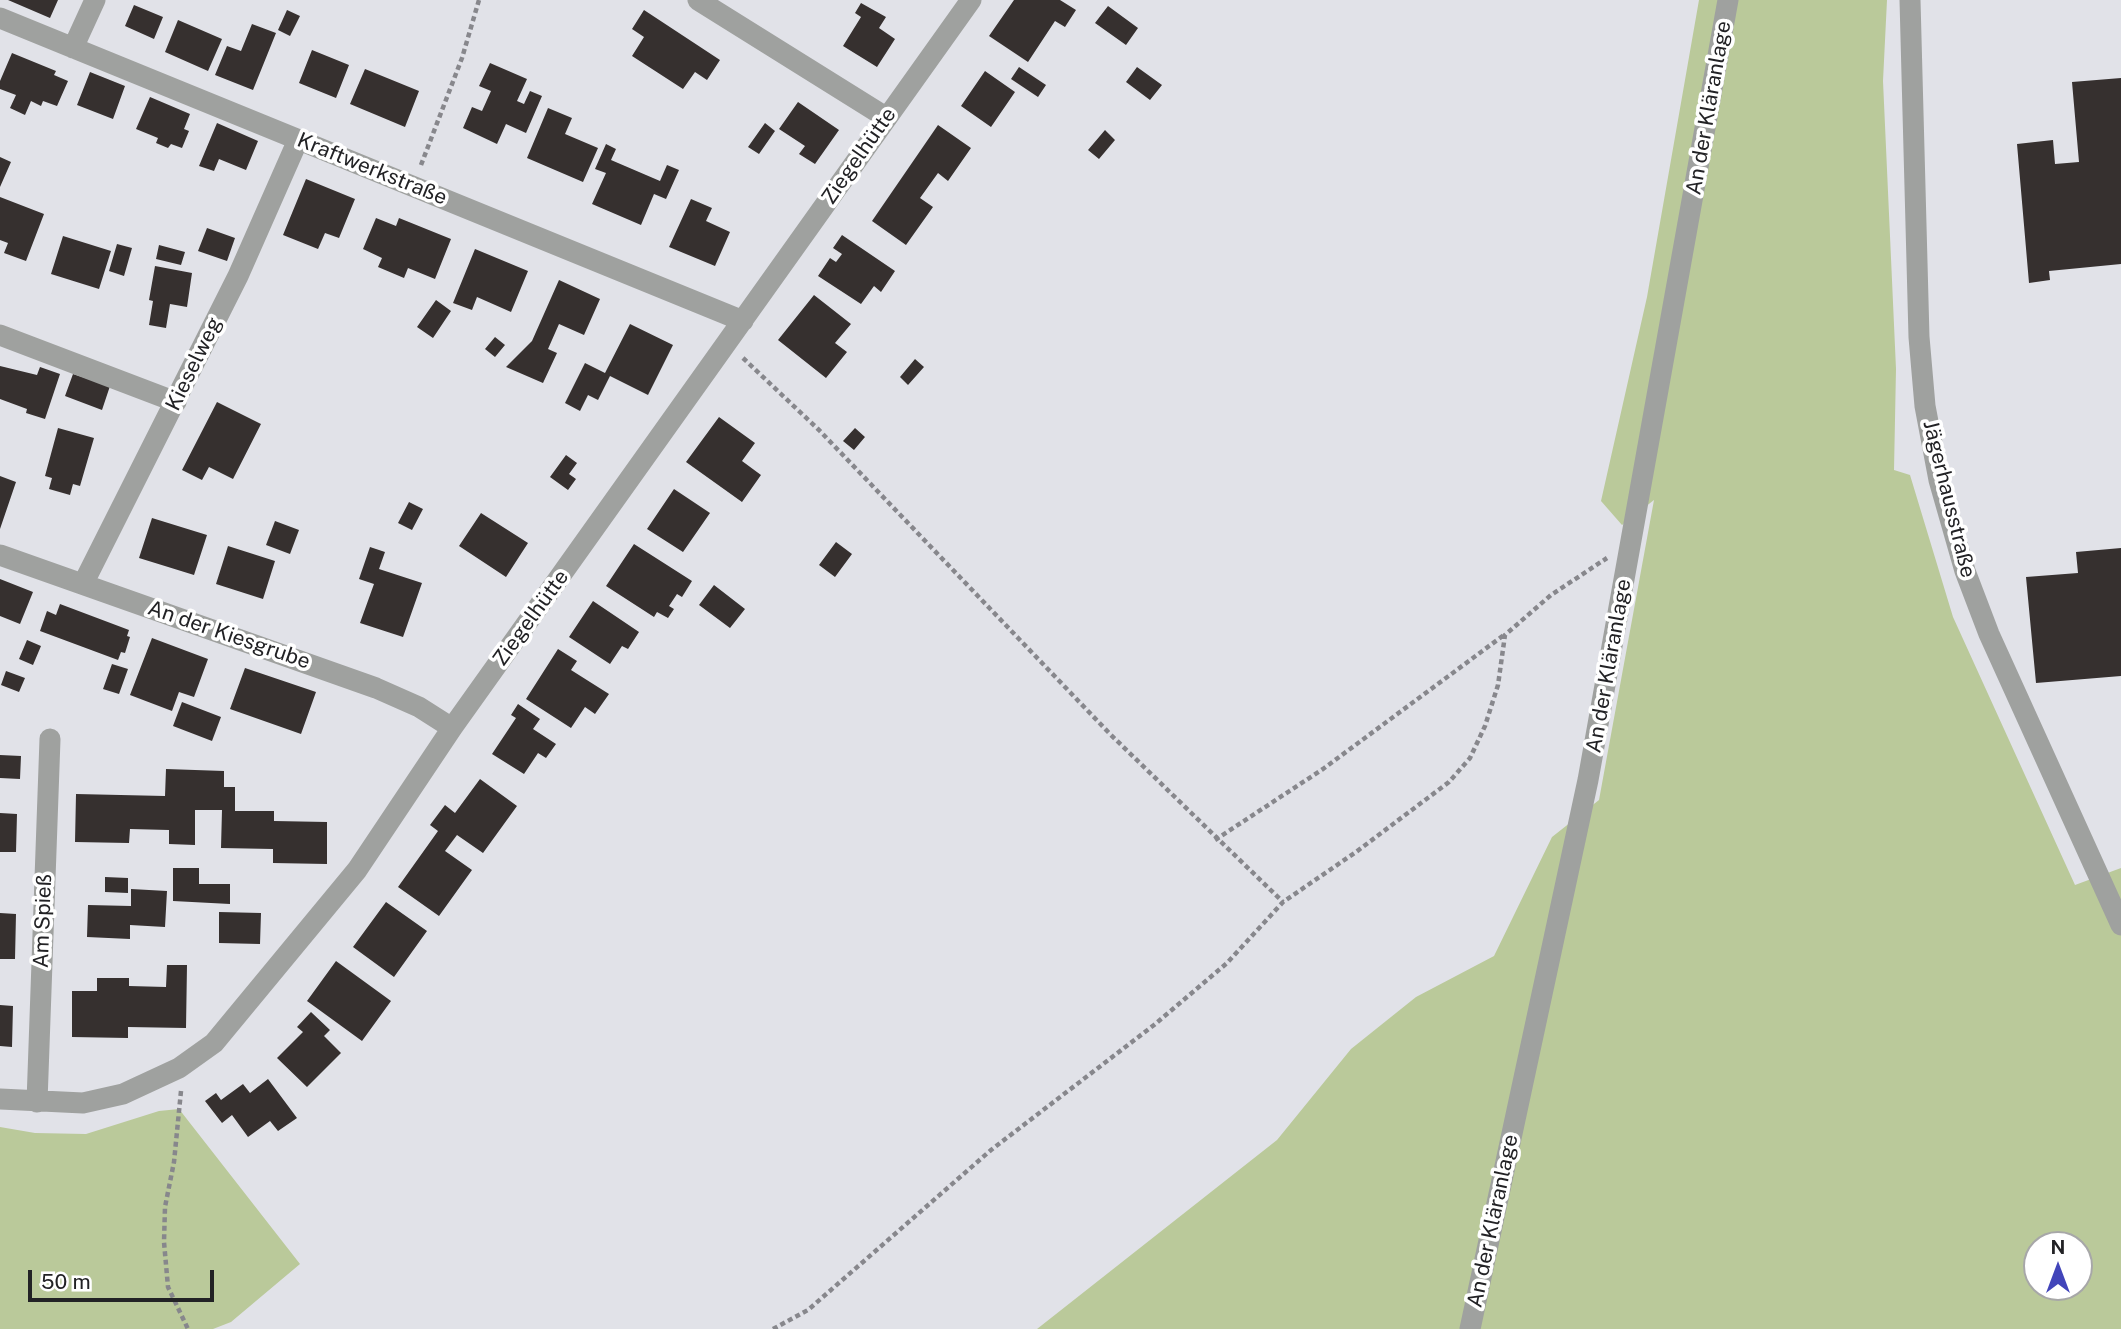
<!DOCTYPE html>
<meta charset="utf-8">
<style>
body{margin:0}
#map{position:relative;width:2121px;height:1329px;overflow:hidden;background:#e1e2e8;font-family:"Public Sans",sans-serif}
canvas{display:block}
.north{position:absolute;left:2023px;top:1231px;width:70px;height:70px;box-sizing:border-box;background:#fff;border:2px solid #a7a7a8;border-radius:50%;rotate:0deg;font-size:19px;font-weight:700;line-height:28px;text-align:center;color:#222225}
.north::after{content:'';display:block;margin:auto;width:24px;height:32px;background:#4245ba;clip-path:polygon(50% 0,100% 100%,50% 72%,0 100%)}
.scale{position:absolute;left:28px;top:1270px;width:186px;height:32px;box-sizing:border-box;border:4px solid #222225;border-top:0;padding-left:9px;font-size:21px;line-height:24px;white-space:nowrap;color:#222225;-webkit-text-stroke:5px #fff;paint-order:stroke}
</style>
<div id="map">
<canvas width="2121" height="1329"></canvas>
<div class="north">N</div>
<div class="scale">50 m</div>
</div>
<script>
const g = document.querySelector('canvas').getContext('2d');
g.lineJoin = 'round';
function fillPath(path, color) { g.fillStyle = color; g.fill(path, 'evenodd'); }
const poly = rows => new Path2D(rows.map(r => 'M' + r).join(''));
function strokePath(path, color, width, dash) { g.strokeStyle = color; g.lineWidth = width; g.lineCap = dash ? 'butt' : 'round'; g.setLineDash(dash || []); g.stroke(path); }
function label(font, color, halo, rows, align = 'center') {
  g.font = font + ' "Public Sans",sans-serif'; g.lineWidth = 7; g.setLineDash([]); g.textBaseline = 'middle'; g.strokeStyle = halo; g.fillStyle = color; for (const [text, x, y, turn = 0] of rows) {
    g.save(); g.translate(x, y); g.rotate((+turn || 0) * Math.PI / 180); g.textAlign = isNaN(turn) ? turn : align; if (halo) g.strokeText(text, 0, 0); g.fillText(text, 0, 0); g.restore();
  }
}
fillPath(poly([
 [1699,0,1887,0,1883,81,1896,369,1894,470,1910,475,1953,617,2075,885,2121,868,2121,1329,1037,1329,1277,1140,1351,1049,1416,997,1494,956,1552,837,1599,800,1654,500,1622,525,1601,501,1647,297],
 [2037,1245,2079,1245,2079,1287,2037,1287],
 [179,1109,300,1264,231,1322,213,1329,0,1329,0,1127,35,1133,86,1134,159,1111]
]), '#bac99a');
fillPath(poly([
 [8,0,58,0,50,18],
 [1014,0,1060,0,1076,10,1065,27,1055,21,1028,62,989,36],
 [861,3,886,17,879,28,895,39,877,67,843,46,861,17,855,13],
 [134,5,163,17,154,39,125,26],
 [1108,6,1138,28,1126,45,1095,23],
 [287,10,300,16,290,36,278,30],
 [644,10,720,60,707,80,695,72,683,89,632,56,644,37,632,29],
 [178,20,222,39,208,71,165,52],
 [252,24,276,33,253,90,215,75,227,46,241,51],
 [312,50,349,65,336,98,299,83],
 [12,53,56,71,54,75,68,81,57,106,43,101,41,106,31,101,25,115,10,108,16,95,0,89,0,81],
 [490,63,527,79,517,101,524,104,530,91,542,96,526,133,506,124,497,144,463,128,472,107,482,111,491,91,479,86],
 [1019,67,1046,85,1038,97,1011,79],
 [1137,67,1162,85,1150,100,1126,82],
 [365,69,419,91,405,127,350,104],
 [985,71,1015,92,991,127,961,106],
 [90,72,125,86,113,119,77,105],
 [2121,78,2121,264,2049,271,2050,280,2029,283,2017,144,2053,140,2055,164,2079,162,2072,82],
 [150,97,190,114,184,129,189,131,182,148,171,144,168,148,156,143,158,138,136,129],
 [798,102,839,130,815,164,799,154,805,146,779,129],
 [548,108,572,118,565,134,598,148,583,182,527,158],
 [217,123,258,141,246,170,219,159,214,171,199,166],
 [765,123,775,131,759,154,748,147],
 [938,125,971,148,948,181,938,173,920,198,933,207,906,245,872,221],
 [1105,130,1115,140,1099,159,1088,150],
 [606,144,616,149,611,160,660,181,667,165,679,170,666,199,654,194,641,225,592,204,606,173,595,169],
 [0,157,11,162,0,187],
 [306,179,355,199,339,238,325,233,318,249,283,235],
 [0,197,44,214,26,261,4,253,8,243,0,240],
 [691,199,712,208,706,221,730,232,715,266,669,247],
 [376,218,396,226,399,218,451,239,435,279,408,268,404,278,378,267,382,258,363,249],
 [207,228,235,238,227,261,198,251],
 [842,235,895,271,881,292,874,286,861,304,818,276,830,258,836,262,842,254,833,248],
 [63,236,111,251,99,289,51,274],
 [117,244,132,248,124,276,109,271],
 [159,245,185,252,181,265,156,259],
 [475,249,528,271,511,312,477,297,472,310,453,303],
 [155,266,192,273,187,307,170,304,166,328,149,325,153,301,149,300],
 [559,280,600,299,584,335,559,324,548,349,557,353,543,383,506,367,532,341],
 [814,295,851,324,835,343,847,352,826,378,778,340],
 [436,300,451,311,433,338,417,327],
 [630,324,673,345,648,395,610,376,598,400,588,395,580,411,565,403,585,363,605,373],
 [495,337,505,345,495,357,485,349],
 [915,359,924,367,908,385,900,377],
 [0,366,37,375,40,367,60,374,45,419,26,413,27,409,0,399],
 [73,374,110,386,102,410,65,396],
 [217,402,261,424,233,479,209,467,202,480,182,470],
 [719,417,755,443,742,461,761,475,742,502,686,462],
 [58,428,94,438,80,486,73,484,70,495,49,489,52,478,45,476],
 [855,428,865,437,854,450,843,441],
 [566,455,577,463,569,474,576,479,568,490,550,477],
 [0,476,16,482,0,529],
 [674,489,710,513,683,552,647,529],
 [409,502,423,509,412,530,398,523],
 [481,513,528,543,506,577,459,546],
 [152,518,207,535,194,575,139,558],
 [275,521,299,530,290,554,266,545],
 [836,542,852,554,835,577,819,565],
 [634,544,692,581,682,597,677,594,669,606,674,609,668,618,657,612,654,617,606,586],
 [228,546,275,561,263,599,216,584],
 [370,547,385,552,379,569,422,583,403,637,360,623,374,584,359,579],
 [2121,548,2121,676,2036,683,2026,577,2078,573,2076,552],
 [0,579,33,592,20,624,0,616],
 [714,585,745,609,730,628,699,605],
 [593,601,639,632,628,649,622,646,610,664,569,637],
 [60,604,129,630,127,636,130,637,125,653,121,652,118,660,40,631,47,611,56,615],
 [152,638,208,659,194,697,179,692,172,711,130,695],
 [27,640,41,646,33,665,19,659],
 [558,649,577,661,571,670,609,694,595,714,585,707,571,728,526,699],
 [112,664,128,669,119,694,103,689],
 [245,668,316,692,301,734,230,709],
 [6,671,25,678,19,692,1,685],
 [182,702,221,717,212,741,173,726],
 [518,704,540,719,533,729,556,744,546,758,538,753,524,774,492,754,516,718,511,715],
 [0,755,21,756,20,779,0,778],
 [166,769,224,771,224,787,235,787,235,811,274,811,274,821,327,822,327,864,273,863,273,849,221,848,222,810,195,810,195,845,169,844,169,830,130,829,129,843,75,842,76,794,165,796],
 [480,779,517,806,483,853,457,835,445,851,472,870,439,916,398,887,438,831,430,825,445,805,455,813],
 [0,813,17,814,16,852,0,852],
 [173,868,199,868,199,884,230,884,230,904,173,901],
 [105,877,128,878,128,893,105,892],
 [131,889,167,891,165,927,130,925,130,939,87,937,88,905,131,906],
 [386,902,427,931,394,977,353,947],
 [219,912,261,913,260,944,219,943],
 [0,913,16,914,15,959,0,959],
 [336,961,391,1001,362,1041,307,1001],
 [167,965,187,965,186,1028,128,1027,128,1038,72,1037,72,991,97,991,97,978,129,978,129,986,166,987],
 [0,1005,13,1006,12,1047,0,1046],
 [311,1012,330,1030,324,1036,341,1053,307,1087,277,1058,303,1032,297,1027],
 [268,1079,297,1118,278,1131,270,1121,248,1137,232,1115,222,1123,205,1101,216,1093,221,1100,243,1084,250,1093]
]), '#36302f');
strokePath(poly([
 [421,165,462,58,479,0],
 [743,358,819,430,1110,734,1283,902],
 [1215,840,1323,769,1504,635],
 [181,1091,174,1162,165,1207,164,1242,168,1287,188,1329],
 [773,1329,808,1310,991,1150,1154,1025,1227,963,1283,902,1356,852,1449,782,1470,758,1485,726,1498,685,1505,635,1551,595,1607,558]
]), '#87878c', 4.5, [5, 3.5]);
strokePath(poly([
 [698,0,887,118],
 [1910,0,1919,337,1925,406,1939,480,1965,571,1989,634,2121,925],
 [0,18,743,321],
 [73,48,95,0],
 [0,335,176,402],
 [0,555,376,688,419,707,452,728],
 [83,584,238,276,298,140],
 [0,1099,83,1103,123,1094,179,1068,214,1043,357,870,452,728,971,0],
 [37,1102,50,739],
 [1470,1329,1588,780,1728,0]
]), '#9fa19f', 21);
label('21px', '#222225', '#fff', [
 ["An der Kläranlage",1709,108,-80],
 ["Ziegelhütte",859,156,-55],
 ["Kraftwerkstraße",372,169,22],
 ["Kieselweg",194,364,-64],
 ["Jägerhausstraße",1949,499,76],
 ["Ziegelhütte",531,618,-54],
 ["An der Kiesgrube",229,635,19],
 ["An der Kläranlage",1609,666,-80],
 ["Am Spieß",43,921,-88],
 ["An der Kläranlage",1493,1221,-78]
]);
</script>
